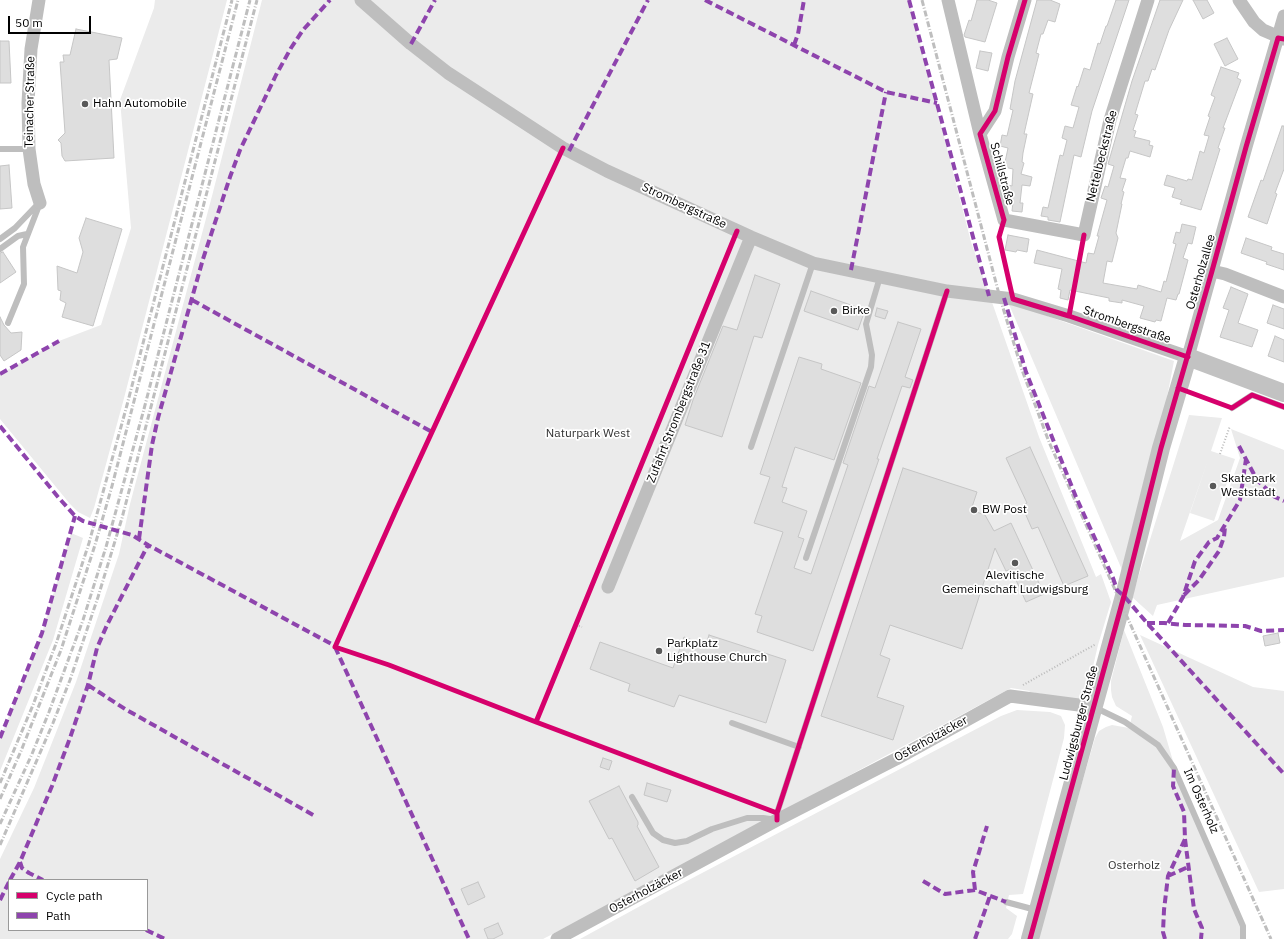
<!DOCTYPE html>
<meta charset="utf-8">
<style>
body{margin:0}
#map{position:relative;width:1284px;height:939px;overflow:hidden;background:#fff;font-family:"IBM Plex Sans",sans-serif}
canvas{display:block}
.legend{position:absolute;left:8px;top:879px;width:140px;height:52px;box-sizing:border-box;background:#fff;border:1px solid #999;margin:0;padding:5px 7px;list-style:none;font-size:12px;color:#000}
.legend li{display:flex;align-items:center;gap:8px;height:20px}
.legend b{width:20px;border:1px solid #999}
.scale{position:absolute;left:8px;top:16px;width:83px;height:18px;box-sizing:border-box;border:2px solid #000;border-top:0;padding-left:5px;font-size:12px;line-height:14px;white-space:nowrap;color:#000;-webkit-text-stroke:3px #fff;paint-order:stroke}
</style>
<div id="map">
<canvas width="1284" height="939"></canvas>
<ul class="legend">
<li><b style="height:5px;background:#d6006c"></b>Cycle path</li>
<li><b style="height:5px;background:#8e44ad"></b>Path</li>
</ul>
<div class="scale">50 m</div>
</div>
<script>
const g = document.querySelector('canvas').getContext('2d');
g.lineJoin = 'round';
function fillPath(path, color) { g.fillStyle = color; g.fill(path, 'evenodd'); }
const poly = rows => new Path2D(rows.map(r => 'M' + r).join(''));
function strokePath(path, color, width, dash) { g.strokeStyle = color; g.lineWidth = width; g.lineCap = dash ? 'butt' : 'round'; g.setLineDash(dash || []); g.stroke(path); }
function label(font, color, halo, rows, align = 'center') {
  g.font = font + ' "IBM Plex Sans",sans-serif'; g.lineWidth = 3.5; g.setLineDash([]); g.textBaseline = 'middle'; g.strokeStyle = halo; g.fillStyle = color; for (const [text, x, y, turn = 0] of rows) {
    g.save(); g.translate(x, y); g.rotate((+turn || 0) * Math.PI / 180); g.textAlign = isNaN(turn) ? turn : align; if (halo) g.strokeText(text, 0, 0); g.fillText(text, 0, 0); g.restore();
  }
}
fillPath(poly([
 [155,0,227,0,123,402,94,508,90,518,78,512,70,504,0,419,0,374,59,341,101,325,131,228,120,100,154,8],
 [262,0,909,0,971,242,1039,437,1096,577,1101,574,1111,602,1098,645,1085,701,1029,692,1030,691,1011,688,628,895,543,939,0,939,0,859,34,788,76,682,119,554,130,504,212,196],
 [9,880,147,880,147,930,9,930],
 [1008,302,1174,361,1148,495,1128,584],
 [1189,415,1222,418,1211,451,1235,459,1214,521,1190,513,1209,457,1180,541,1218,520,1240,458,1231,429,1284,450,1284,577,1157,605,1153,616,1132,597],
 [71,533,83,538,53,640,0,771,0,738,42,633],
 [1124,630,1163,727,1180,785,1241,927,1241,939,1037,939,1095,738,1099,731,1106,727,1112,725,1129,728,1132,716,1116,706,1112,697,1111,690,1111,681],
 [1140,635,1253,687,1284,691,1284,889,1259,892],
 [1017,710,1050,712,1061,716,1065,725,1064,738,1023,894,1009,895,1006,908,1017,916,1012,934,1008,939,580,939,664,893,1001,716]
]), '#ebebeb');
const building = poly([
 [977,0,988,0,997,3,985,42,965,37,964,35,969,20,971,21,977,0],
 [1037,0,1050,0,1060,4,1055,22,1048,20,1043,34,1041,34,1036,53,1039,54,1029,93,1033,94,1024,134,1027,134,1023,153,1022,162,1024,163,1021,174,1032,177,1030,186,1022,185,1020,203,1023,203,1022,212,1012,211,1013,202,1007,202,1006,198,1008,185,1012,186,1013,169,1004,167,1008,148,1000,146,1002,135,1007,136,1013,110,1010,109,1015,81,1037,0],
 [1116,0,1129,0,1092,111,1081,157,1074,155,1060,222,1048,220,1048,217,1041,216,1043,207,1048,208,1060,155,1063,156,1067,140,1062,138,1065,126,1073,128,1079,107,1071,105,1077,86,1078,87,1084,68,1090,70,1098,43,1100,44,1106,26,1107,26,1116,0],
 [1160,0,1183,0,1169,30,1155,70,1152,69,1148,81,1145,81,1135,114,1138,115,1133,130,1136,131,1134,137,1150,141,1149,145,1153,146,1150,157,1130,151,1128,158,1126,158,1120,178,1126,179,1122,191,1124,192,1121,204,1122,204,1116,233,1118,238,1112,262,1107,261,1103,283,1137,289,1138,285,1161,292,1164,281,1166,282,1176,244,1173,243,1176,232,1180,233,1182,224,1196,227,1192,244,1188,243,1183,258,1188,260,1179,294,1178,294,1176,300,1167,298,1161,321,1156,320,1155,322,1140,318,1144,306,1122,300,1122,303,1109,301,1109,298,1070,290,1068,300,1060,298,1061,290,1058,289,1062,269,1034,263,1037,250,1086,263,1088,253,1094,254,1099,236,1097,236,1107,200,1101,198,1105,186,1108,187,1114,166,1108,164,1132,81,1160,0],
 [1193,0,1207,0,1214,13,1203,19,1193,0],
 [76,29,122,38,117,59,109,60,114,158,65,161,62,156,61,143,58,140,65,133,60,62,64,62,63,55,70,55,76,29],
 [1227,38,1238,59,1225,66,1214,44,1227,38],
 [0,41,9,41,11,83,0,83,0,41],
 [980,51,992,53,988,71,976,68,980,51],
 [1221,67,1239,73,1237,78,1241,80,1223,128,1225,128,1218,148,1220,149,1201,210,1180,204,1182,200,1172,197,1175,188,1164,185,1167,175,1187,181,1188,179,1192,180,1200,151,1204,153,1209,136,1204,135,1210,117,1208,116,1215,97,1211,95,1221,67],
 [1282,126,1284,126,1284,169,1275,193,1277,194,1267,224,1248,217,1261,180,1263,181,1282,126],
 [9,165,12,208,0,209,0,166,9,165],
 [86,218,122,229,93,326,62,317,66,303,60,300,61,291,58,290,57,266,77,273,83,252,79,238,86,218],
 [1008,235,1029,239,1027,252,1017,250,1016,252,1005,250,1008,235],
 [1246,238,1272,247,1271,250,1284,254,1284,270,1266,264,1267,262,1241,253,1246,238],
 [3,252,16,272,0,283,0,253,3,252],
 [755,275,780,284,762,338,754,336,722,437,685,425,693,400,723,326,737,330,755,275],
 [1231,287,1248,294,1238,323,1258,330,1252,347,1220,337,1229,310,1223,308,1231,287],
 [811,291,865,310,858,330,804,311,811,291],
 [1273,305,1284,309,1284,329,1267,323,1273,305],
 [877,308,888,311,885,319,875,316,877,308],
 [0,317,4,325,11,333,22,332,21,350,4,361,0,355,0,317],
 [898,322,921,329,905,377,913,380,910,388,902,386,877,459,879,459,813,651,757,632,762,616,755,614,783,532,754,523,770,477,760,474,799,357,822,364,821,369,861,383,834,460,795,447,782,487,787,488,782,502,807,511,798,537,804,539,794,568,811,574,848,465,843,463,869,386,875,388,898,322],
 [1275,336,1284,340,1284,362,1268,356,1275,336],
 [1030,447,1088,576,1064,586,1038,527,1032,529,1022,506,1027,503,1006,458,1030,447],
 [903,468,977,492,971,510,985,515,994,531,1011,523,1044,594,1026,602,1011,569,1006,571,995,548,962,649,890,625,880,655,890,659,877,697,904,706,893,740,821,716,903,468],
 [1278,633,1280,643,1265,646,1263,636,1278,633],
 [709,635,786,660,766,723,679,695,674,707,628,691,630,684,590,669,600,642,673,668,684,637,706,645,709,635],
 [603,758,612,761,609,770,600,767,603,758],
 [647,783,671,790,667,802,644,795,647,783],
 [619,786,638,822,638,825,637,826,659,867,635,881,612,838,609,839,589,801,619,786],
 [478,882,485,897,468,905,461,889,478,882],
 [498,923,503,934,493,939,488,939,484,929,498,923]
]);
fillPath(building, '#dedede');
strokePath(building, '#c6c6c6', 1);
strokePath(poly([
 [1220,454,1230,426],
 [576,625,582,627],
 [1023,685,1096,644]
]), '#b9b9b9', 2, [1, 2]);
strokePath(poly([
 [0,149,29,149],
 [0,239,15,228,37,205],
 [0,249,18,236,27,234],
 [8,323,24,284,23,247,40,203],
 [1232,408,1252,395,1284,407],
 [751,447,813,263],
 [806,558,871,367,872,355,866,324,880,277],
 [1096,708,1125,722,1158,745,1174,768,1243,926,1243,939],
 [732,723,799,747],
 [632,797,653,833,663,840,675,843,687,841,712,829,747,818,763,818,777,820,777,813,947,291],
 [1006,902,1036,910]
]), '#bebebe', 6);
strokePath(poly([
 [39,0,31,49,28,103,29,149,34,184,40,203],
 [361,0,411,44,448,73,563,148,607,171,751,237,813,263,947,291,1013,299,1069,316,1188,357,1246,147,1284,16],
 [948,0,980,134,1004,220,1084,235,1110,120,1148,0],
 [1239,0,1254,22,1263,30,1284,39],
 [980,134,995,111,1008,57,1025,0],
 [1212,271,1225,274,1284,297],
 [608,587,751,237],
 [557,939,777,820,896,759,1010,696,1094,707]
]), '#bebebe', 13);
strokePath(poly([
 [1030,939,1124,596,1161,448,1188,357,1284,393]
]), '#c2c2c2', 18);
strokePath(poly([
 [922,0,1000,298,1022,370,1049,442,1271,939],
 [0,783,33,705,57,641,89,543,127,405,232,0],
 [0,799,21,751,61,650,95,545,112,486,238,0],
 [0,824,32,754,49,712,83,620,106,547,144,409,250,0],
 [0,845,53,723,70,680,98,597,122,518,257,0]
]), '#bebebe', 3, [6, 2, 1, 2]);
strokePath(poly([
 [705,0,886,92,937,103],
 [909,0,989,296],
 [411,44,435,0],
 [794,45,798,34,804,0],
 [569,151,648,0],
 [851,270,886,92],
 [1004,298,1026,372,1076,497,1113,578,1117,590,1124,596,1147,623,1284,774],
 [192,300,432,432],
 [0,374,59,341],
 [0,426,58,497,75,516,83,521,132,535,148,545,337,647],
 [1239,446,1257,480,1275,497,1284,501],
 [139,539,152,445,158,418,203,259,230,177,240,150,276,75,291,48,303,30,330,0],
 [1184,595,1199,580,1219,551,1224,537,1225,527],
 [1147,623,1164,623,1185,625,1245,626,1261,631,1284,630],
 [1168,623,1183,597,1195,561,1209,542,1217,538,1240,500,1246,459],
 [335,647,469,939],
 [88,685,125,709,315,816],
 [0,738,42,633,75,516],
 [1185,839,1194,909,1202,928,1201,939],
 [20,862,22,868,29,873,43,880],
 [1168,876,1188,867],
 [10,880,20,862,52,786,70,738,88,685,97,648,107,625,148,545],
 [923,881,945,894,975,890,1006,902],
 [975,890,973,872,987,826],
 [0,900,9,882],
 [146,930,165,939],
 [975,939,990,896],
 [1165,939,1163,932,1164,910,1168,876,1185,839,1184,812,1173,786,1174,768]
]), '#8e44ad', 4, [8, 4]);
strokePath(poly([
 [1025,0,1008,57,995,111,980,134,1004,220,999,237,1013,299,1069,316,1188,357],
 [563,148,396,510,335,647,389,665,536,722,777,813],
 [1069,316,1084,235],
 [1178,388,1232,408,1252,395,1284,407],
 [536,722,737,231],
 [777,820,777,813,947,291],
 [1030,939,1124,596,1161,448,1212,271,1246,147,1278,38,1284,39]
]), '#d6006c', 5);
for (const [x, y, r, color] of [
 [85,104,4,"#595959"],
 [834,311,4,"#595959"],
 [1213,486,4,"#595959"],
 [974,510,4,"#595959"],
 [1015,563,4,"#595959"],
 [659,651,4,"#595959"]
]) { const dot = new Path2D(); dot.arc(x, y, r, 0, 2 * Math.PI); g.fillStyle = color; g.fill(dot); strokePath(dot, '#fff', 1.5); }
label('12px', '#000', '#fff', [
 ["Teinacher Straße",30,102,-89],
 ["Nettelbeckstraße",1102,156,-76],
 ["Schillstraße",1002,174,75],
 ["Strombergstraße",684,206,25],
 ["Osterholzallee",1201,272,-74],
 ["Strombergstraße",1127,325,19],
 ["Zufahrt Strombergstraße 31",679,412,-68],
 ["Ludwigsburger Straße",1079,723,-75],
 ["Osterholzäcker",931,739,-29],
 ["Im Osterholz",1201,801,66],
 ["Osterholzäcker",646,891,-28]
]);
label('12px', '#000', '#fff', [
 ["Hahn Automobile",93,104],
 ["Birke",842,311],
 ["Skatepark",1221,479],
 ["Weststadt",1221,493],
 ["BW Post",982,510],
 ["Alevitische",1015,576,"center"],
 ["Gemeinschaft Ludwigsburg",1015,590,"center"],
 ["Parkplatz",667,644],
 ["Lighthouse Church",667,658]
], 'left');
label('12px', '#313131', '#fff', [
 ["Naturpark West",588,434],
 ["Osterholz",1134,866]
]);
</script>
